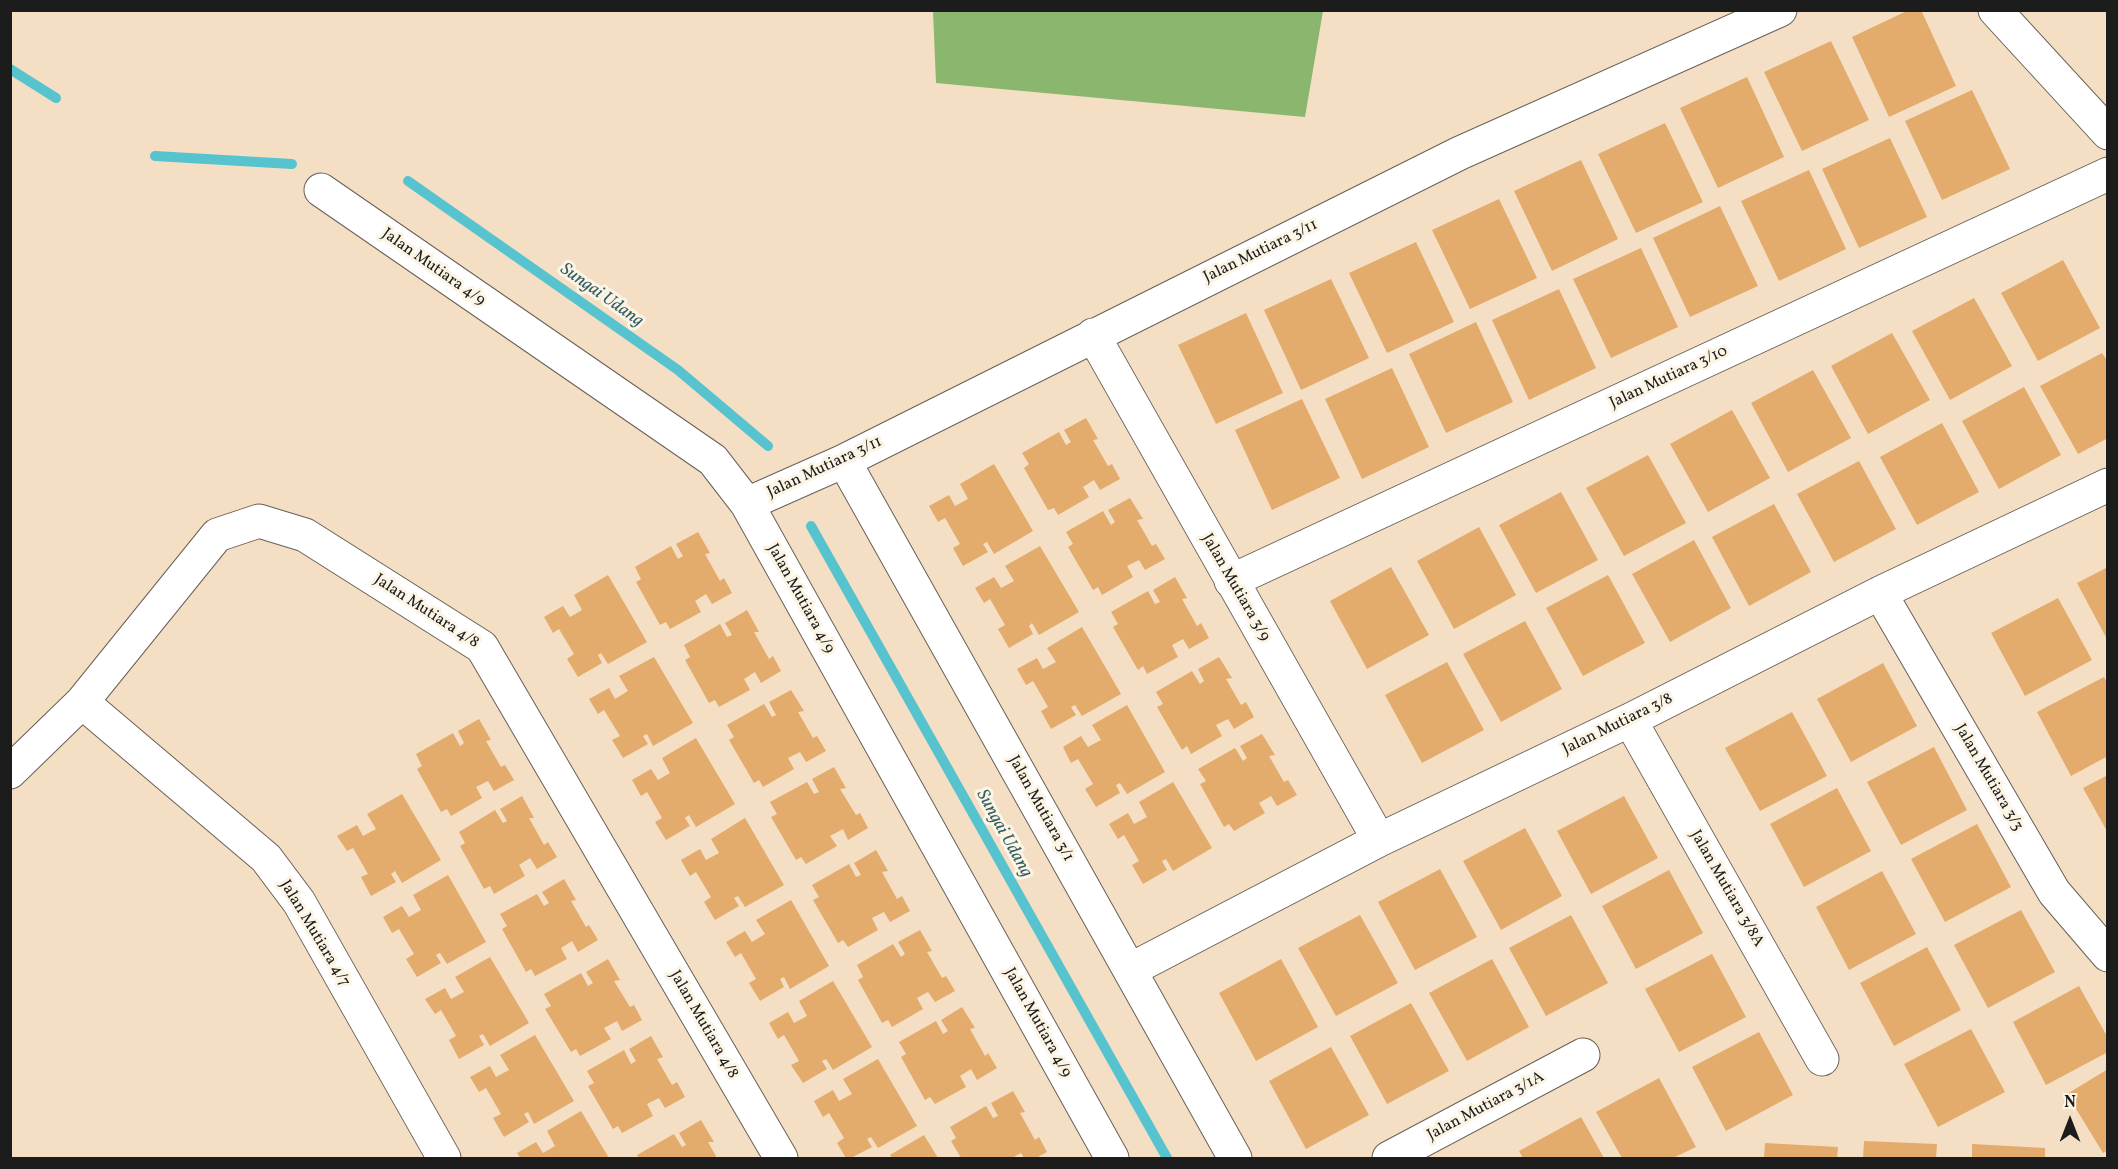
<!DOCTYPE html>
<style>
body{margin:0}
#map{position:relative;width:2118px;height:1169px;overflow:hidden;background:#f5dfc4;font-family:Vollkorn,serif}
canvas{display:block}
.frame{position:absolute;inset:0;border:12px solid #1c1c1c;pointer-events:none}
.north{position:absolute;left:2040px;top:1091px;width:60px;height:60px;-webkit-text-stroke:4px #fcf5e5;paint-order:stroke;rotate:0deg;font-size:16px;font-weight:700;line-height:24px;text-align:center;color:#1c1c1c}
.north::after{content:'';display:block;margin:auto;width:21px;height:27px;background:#1c1c1c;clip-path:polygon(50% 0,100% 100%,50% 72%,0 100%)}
</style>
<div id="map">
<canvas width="2118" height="1169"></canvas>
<div class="frame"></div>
<div class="north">N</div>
</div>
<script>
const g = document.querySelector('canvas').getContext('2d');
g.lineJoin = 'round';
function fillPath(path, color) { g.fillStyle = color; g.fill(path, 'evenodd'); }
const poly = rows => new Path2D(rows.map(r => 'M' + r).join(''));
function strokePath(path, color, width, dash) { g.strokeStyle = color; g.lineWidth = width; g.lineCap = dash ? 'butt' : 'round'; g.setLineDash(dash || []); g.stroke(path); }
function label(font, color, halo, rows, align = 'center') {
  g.font = font + ' Vollkorn,serif'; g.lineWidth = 6; g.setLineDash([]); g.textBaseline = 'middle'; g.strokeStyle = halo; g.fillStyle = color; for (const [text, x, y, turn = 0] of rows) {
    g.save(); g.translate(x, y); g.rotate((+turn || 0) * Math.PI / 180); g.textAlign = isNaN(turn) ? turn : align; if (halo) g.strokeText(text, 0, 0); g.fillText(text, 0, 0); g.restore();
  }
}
fillPath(poly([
 [933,11,933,10,1323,11,1305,117,936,83]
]), '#8ab66e');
strokePath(poly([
 [10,69,56,98],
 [155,156,292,164],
 [408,181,678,370,768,446],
 [811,526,1167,1158]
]), '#56c3ce', 10);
fillPath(poly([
 [1909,10,1921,10,1956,86,1889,117,1852,37],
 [1831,41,1869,120,1802,151,1764,72],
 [1747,77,1784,157,1718,188,1680,108],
 [1972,90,2010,169,1942,200,1905,121],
 [1665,123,1703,202,1636,233,1598,154],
 [1890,138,1927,217,1859,248,1822,169],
 [1581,160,1618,239,1552,271,1514,191],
 [1809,170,1846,249,1779,281,1741,201],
 [1499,199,1537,278,1470,309,1432,230],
 [1720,206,1758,286,1690,317,1653,238],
 [1416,242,1454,322,1387,353,1349,273],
 [1641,248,1678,327,1611,358,1573,279],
 [2063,260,2100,328,2038,361,2001,293],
 [1331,279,1369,358,1301,390,1264,310],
 [1559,289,1596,368,1529,400,1492,320],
 [1974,298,2012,366,1950,400,1912,331],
 [1246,313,1283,393,1216,424,1178,345],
 [1476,322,1513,402,1446,433,1409,354],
 [1892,333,1930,400,1868,434,1831,366],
 [2102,353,2108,362,2108,438,2078,454,2040,386],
 [1392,368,1429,447,1362,479,1325,399],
 [1813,370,1851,438,1788,472,1751,403],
 [2024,387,2061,455,1999,489,1962,421],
 [1302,399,1340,478,1272,510,1235,430],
 [1732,410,1770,478,1708,512,1670,444],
 [1086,418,1098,439,1093,440,1108,466,1112,464,1120,479,1100,490,1094,480,1083,487,1089,497,1058,515,1054,508,1048,510,1024,468,1029,464,1022,453,1059,432,1066,445,1071,442,1064,430],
 [1942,423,1979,492,1917,525,1880,457],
 [1648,455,1686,523,1624,556,1586,488],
 [1859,461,1896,529,1834,562,1797,494],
 [994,464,1033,531,994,554,987,542,983,544,988,552,963,566,953,548,960,544,945,518,938,522,929,506,949,495,955,506,968,499,960,484],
 [1561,492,1598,560,1536,593,1499,525],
 [1130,498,1143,519,1137,520,1152,546,1156,544,1165,559,1145,570,1139,560,1127,566,1133,577,1102,595,1098,587,1093,590,1068,547,1073,544,1066,532,1103,511,1111,525,1115,522,1108,510],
 [1774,504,1811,572,1749,606,1712,537],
 [1479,527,1516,595,1454,629,1417,561],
 [698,532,710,553,705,554,720,581,724,578,732,593,712,604,706,594,695,601,701,612,670,629,666,622,660,625,636,582,641,579,635,567,671,546,678,559,683,556,676,544],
 [1694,540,1731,608,1670,642,1632,574],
 [1040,546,1079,612,1039,635,1032,623,1029,626,1033,634,1009,648,998,629,1005,625,990,599,984,603,975,588,994,577,1001,588,1014,581,1005,566],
 [1391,567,1429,635,1367,669,1330,601],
 [2108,567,2108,641,2077,583],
 [608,575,647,642,608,664,601,653,598,655,602,663,578,677,567,659,574,654,559,629,553,633,544,617,563,606,570,617,582,610,574,595],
 [1608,575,1645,643,1583,676,1546,608],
 [1175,577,1187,598,1182,599,1197,626,1201,623,1209,638,1189,649,1183,639,1172,645,1178,657,1147,674,1143,666,1138,670,1113,627,1118,624,1111,612,1148,591,1155,604,1160,602,1153,590],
 [2058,598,2092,660,2025,696,1991,633],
 [747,610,759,632,754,632,769,659,773,656,781,671,761,683,755,672,744,679,750,690,719,707,715,700,709,703,685,660,690,657,684,645,720,624,727,637,732,635,725,623],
 [1525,621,1562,689,1501,722,1463,654],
 [1082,627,1121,694,1082,716,1075,705,1071,707,1076,715,1051,729,1041,711,1048,707,1033,681,1026,685,1017,669,1037,658,1043,669,1056,662,1047,648],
 [654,657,693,723,653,746,647,734,643,736,648,744,623,758,612,740,620,736,604,710,598,714,589,699,609,688,615,699,628,691,619,676],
 [1219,657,1232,678,1226,679,1241,705,1246,702,1254,717,1234,729,1228,719,1216,725,1222,736,1191,754,1187,746,1182,750,1157,707,1163,704,1156,692,1192,671,1200,684,1204,681,1198,669],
 [1447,662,1484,730,1422,763,1385,695],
 [1883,663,1917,726,1851,762,1817,699],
 [2104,677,2108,684,2108,756,2071,776,2037,712],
 [791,690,804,711,798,712,813,738,817,736,826,751,806,762,800,752,788,758,794,769,763,787,759,780,754,783,729,740,734,737,727,725,764,704,772,717,776,715,769,702],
 [1127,705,1165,772,1127,794,1120,783,1116,785,1120,793,1096,807,1085,789,1093,784,1078,759,1071,763,1063,747,1081,736,1088,747,1101,740,1092,725],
 [1792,712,1827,776,1760,811,1725,748],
 [479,719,491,740,486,741,501,767,505,765,514,780,494,791,488,781,476,787,482,798,451,816,447,809,441,812,417,769,422,766,416,754,453,733,460,746,464,743,458,731],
 [1262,734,1275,755,1269,756,1284,782,1288,780,1297,795,1277,806,1271,796,1259,803,1265,813,1234,831,1229,824,1224,827,1200,784,1206,781,1198,769,1235,748,1243,761,1247,758,1240,746],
 [696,738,735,804,696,827,689,815,685,818,690,826,666,840,655,822,662,818,647,792,641,796,632,780,651,769,658,780,670,773,662,758],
 [1934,747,1967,810,1901,845,1867,782],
 [834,767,846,788,840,789,856,815,860,813,868,828,848,840,843,829,830,836,837,846,806,864,801,857,796,860,771,817,777,814,770,802,807,782,814,794,819,792,812,779],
 [2108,775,2108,833,2083,788],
 [1173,782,1212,848,1173,871,1166,859,1162,861,1167,870,1143,884,1132,865,1139,861,1124,835,1118,839,1109,824,1128,813,1134,824,1147,817,1139,802],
 [1837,788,1871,851,1804,887,1770,824],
 [402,794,441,860,402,883,395,871,391,874,396,882,371,896,361,877,368,874,353,848,347,851,337,836,357,825,363,836,376,829,367,814],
 [522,796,534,818,529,818,544,845,548,842,557,857,537,869,530,858,519,865,525,876,494,894,490,886,484,889,460,846,465,843,459,832,495,810,503,823,507,821,500,809],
 [1624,796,1658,858,1591,894,1557,831],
 [745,818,784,885,745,907,738,896,734,898,739,906,715,920,704,902,711,897,696,872,690,876,681,860,700,849,706,860,719,853,711,839],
 [1977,824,2011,887,1945,922,1911,859],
 [1525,828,1562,896,1501,930,1463,861],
 [876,850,888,871,882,872,897,899,902,896,910,911,890,922,884,912,872,918,878,930,848,947,843,940,838,943,813,900,819,897,812,885,849,864,856,877,861,875,854,863],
 [1440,869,1477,937,1415,970,1378,902],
 [1669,870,1703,933,1636,969,1602,906],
 [1882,871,1916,934,1849,970,1816,907],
 [448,875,486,942,447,964,440,953,436,955,441,963,417,977,406,959,414,954,399,929,392,933,383,917,402,906,409,917,421,910,413,895],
 [564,879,576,900,571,901,586,927,589,925,598,940,578,952,572,941,561,948,567,959,535,976,531,969,526,972,502,929,507,926,500,914,537,894,544,906,549,903,542,892],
 [791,900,829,966,790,989,784,977,780,979,784,987,760,1001,749,983,756,979,741,953,735,957,726,942,745,931,752,942,765,934,756,920],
 [2021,910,2055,972,1988,1008,1954,945],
 [1360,915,1398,983,1336,1016,1298,948],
 [1571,915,1608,983,1546,1016,1509,948],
 [920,930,932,951,927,952,942,978,946,976,955,991,935,1002,928,992,917,998,923,1009,892,1027,888,1020,882,1023,858,980,863,977,857,965,893,944,901,957,905,954,898,942],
 [1927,947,1961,1010,1894,1046,1860,983],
 [1712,954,1746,1017,1679,1052,1645,989],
 [490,957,529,1023,490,1046,483,1034,479,1036,484,1045,459,1059,449,1040,456,1036,441,1010,435,1014,425,999,445,988,451,999,464,992,455,977],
 [608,959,620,980,614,981,630,1007,634,1005,642,1020,622,1031,617,1021,604,1028,611,1039,580,1056,576,1049,571,1052,545,1009,551,1006,544,994,581,973,588,986,593,983,586,972],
 [1281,959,1318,1027,1256,1061,1219,993],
 [1492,959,1529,1027,1467,1061,1429,993],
 [833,981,872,1047,833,1070,826,1059,822,1061,827,1069,803,1083,791,1065,799,1061,784,1035,778,1039,769,1023,788,1012,794,1023,807,1016,799,1001],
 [2079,986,2108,1038,2108,1052,2046,1085,2013,1022],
 [1411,1003,1449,1071,1387,1104,1350,1036],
 [962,1007,975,1028,970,1029,985,1056,988,1053,997,1068,977,1080,971,1069,960,1076,966,1087,935,1104,930,1097,925,1100,901,1057,906,1054,899,1042,936,1021,943,1034,948,1031,941,1020],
 [1971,1029,2005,1092,1938,1127,1904,1064],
 [1759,1032,1793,1095,1726,1131,1692,1067],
 [535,1035,574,1101,534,1124,528,1112,524,1114,529,1122,504,1137,493,1118,501,1114,486,1088,479,1092,470,1077,490,1066,496,1077,509,1070,500,1055],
 [651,1036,663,1057,657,1059,672,1085,677,1082,685,1097,665,1108,659,1098,647,1104,653,1116,622,1133,618,1126,613,1129,588,1086,594,1083,587,1071,624,1050,631,1064,636,1061,629,1049],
 [1331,1047,1369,1115,1306,1149,1269,1081],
 [878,1059,917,1126,878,1148,871,1137,867,1139,872,1147,851,1158,846,1158,837,1143,844,1138,829,1113,823,1117,814,1101,833,1090,839,1101,852,1094,843,1079],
 [2108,1069,2108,1150,2103,1153,2067,1094],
 [1659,1078,1696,1147,1673,1158,1622,1158,1596,1112],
 [1013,1091,1025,1112,1020,1113,1035,1140,1039,1137,1047,1152,1036,1158,1024,1158,1021,1153,1012,1158,961,1158,951,1141,956,1138,950,1127,986,1106,993,1118,998,1116,991,1103],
 [581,1111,609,1158,520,1158,517,1153,536,1142,543,1153,555,1146,547,1131],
 [1581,1117,1604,1158,1523,1158,1519,1151],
 [701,1120,714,1142,708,1142,717,1158,639,1158,637,1155,674,1134,682,1147,686,1145,679,1133],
 [924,1135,938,1158,892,1158,890,1155],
 [1864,1141,1937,1144,1936,1158,1863,1158],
 [1765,1143,1838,1147,1837,1158,1764,1158],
 [1972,1144,2045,1148,2045,1158,1972,1158]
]), '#e3ab6c');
const minor = poly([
 [1995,10,2108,133],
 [321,190,713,460,747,504,1112,1158],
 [1093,335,1379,840],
 [844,461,1235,1158],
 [747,504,844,461,1460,153,1780,10],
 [1231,581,2108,174],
 [1880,593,2054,892,2108,955],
 [82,702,266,858,299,902,444,1158],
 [1630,720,1822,1059],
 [10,772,82,702,217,535,259,521,305,535,482,647,781,1158],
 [1130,970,1379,840,1630,720,1880,593,2108,485],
 [1389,1158,1583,1055]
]);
strokePath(minor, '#686057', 35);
strokePath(minor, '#fff', 33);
label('16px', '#1c1c1c', '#fcf5e5', [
 ["Jalan Mutiara 3/11",1261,252,-26],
 ["Jalan Mutiara 4/9",433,268,35],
 ["Jalan Mutiara 3/10",1669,378,-25],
 ["Jalan Mutiara 3/11",825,468,-25],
 ["Jalan Mutiara 3/9",1235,588,60],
 ["Jalan Mutiara 4/9",800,599,61],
 ["Jalan Mutiara 4/8",426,612,33],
 ["Jalan Mutiara 3/8",1618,725,-26],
 ["Jalan Mutiara 3/3",1988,778,60],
 ["Jalan Mutiara 3/1",1040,809,61],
 ["Jalan Mutiara 3/8A",1726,889,60],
 ["Jalan Mutiara 4/7",314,934,59],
 ["Jalan Mutiara 4/9",1037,1023,61],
 ["Jalan Mutiara 4/8",703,1025,60],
 ["Jalan Mutiara 3/1A",1486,1107,-28]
]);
label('italic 18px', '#335f63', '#fcf5e5', [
 ["Sungai Udang",601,296,35],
 ["Sungai Udang",1003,834,61]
]);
</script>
